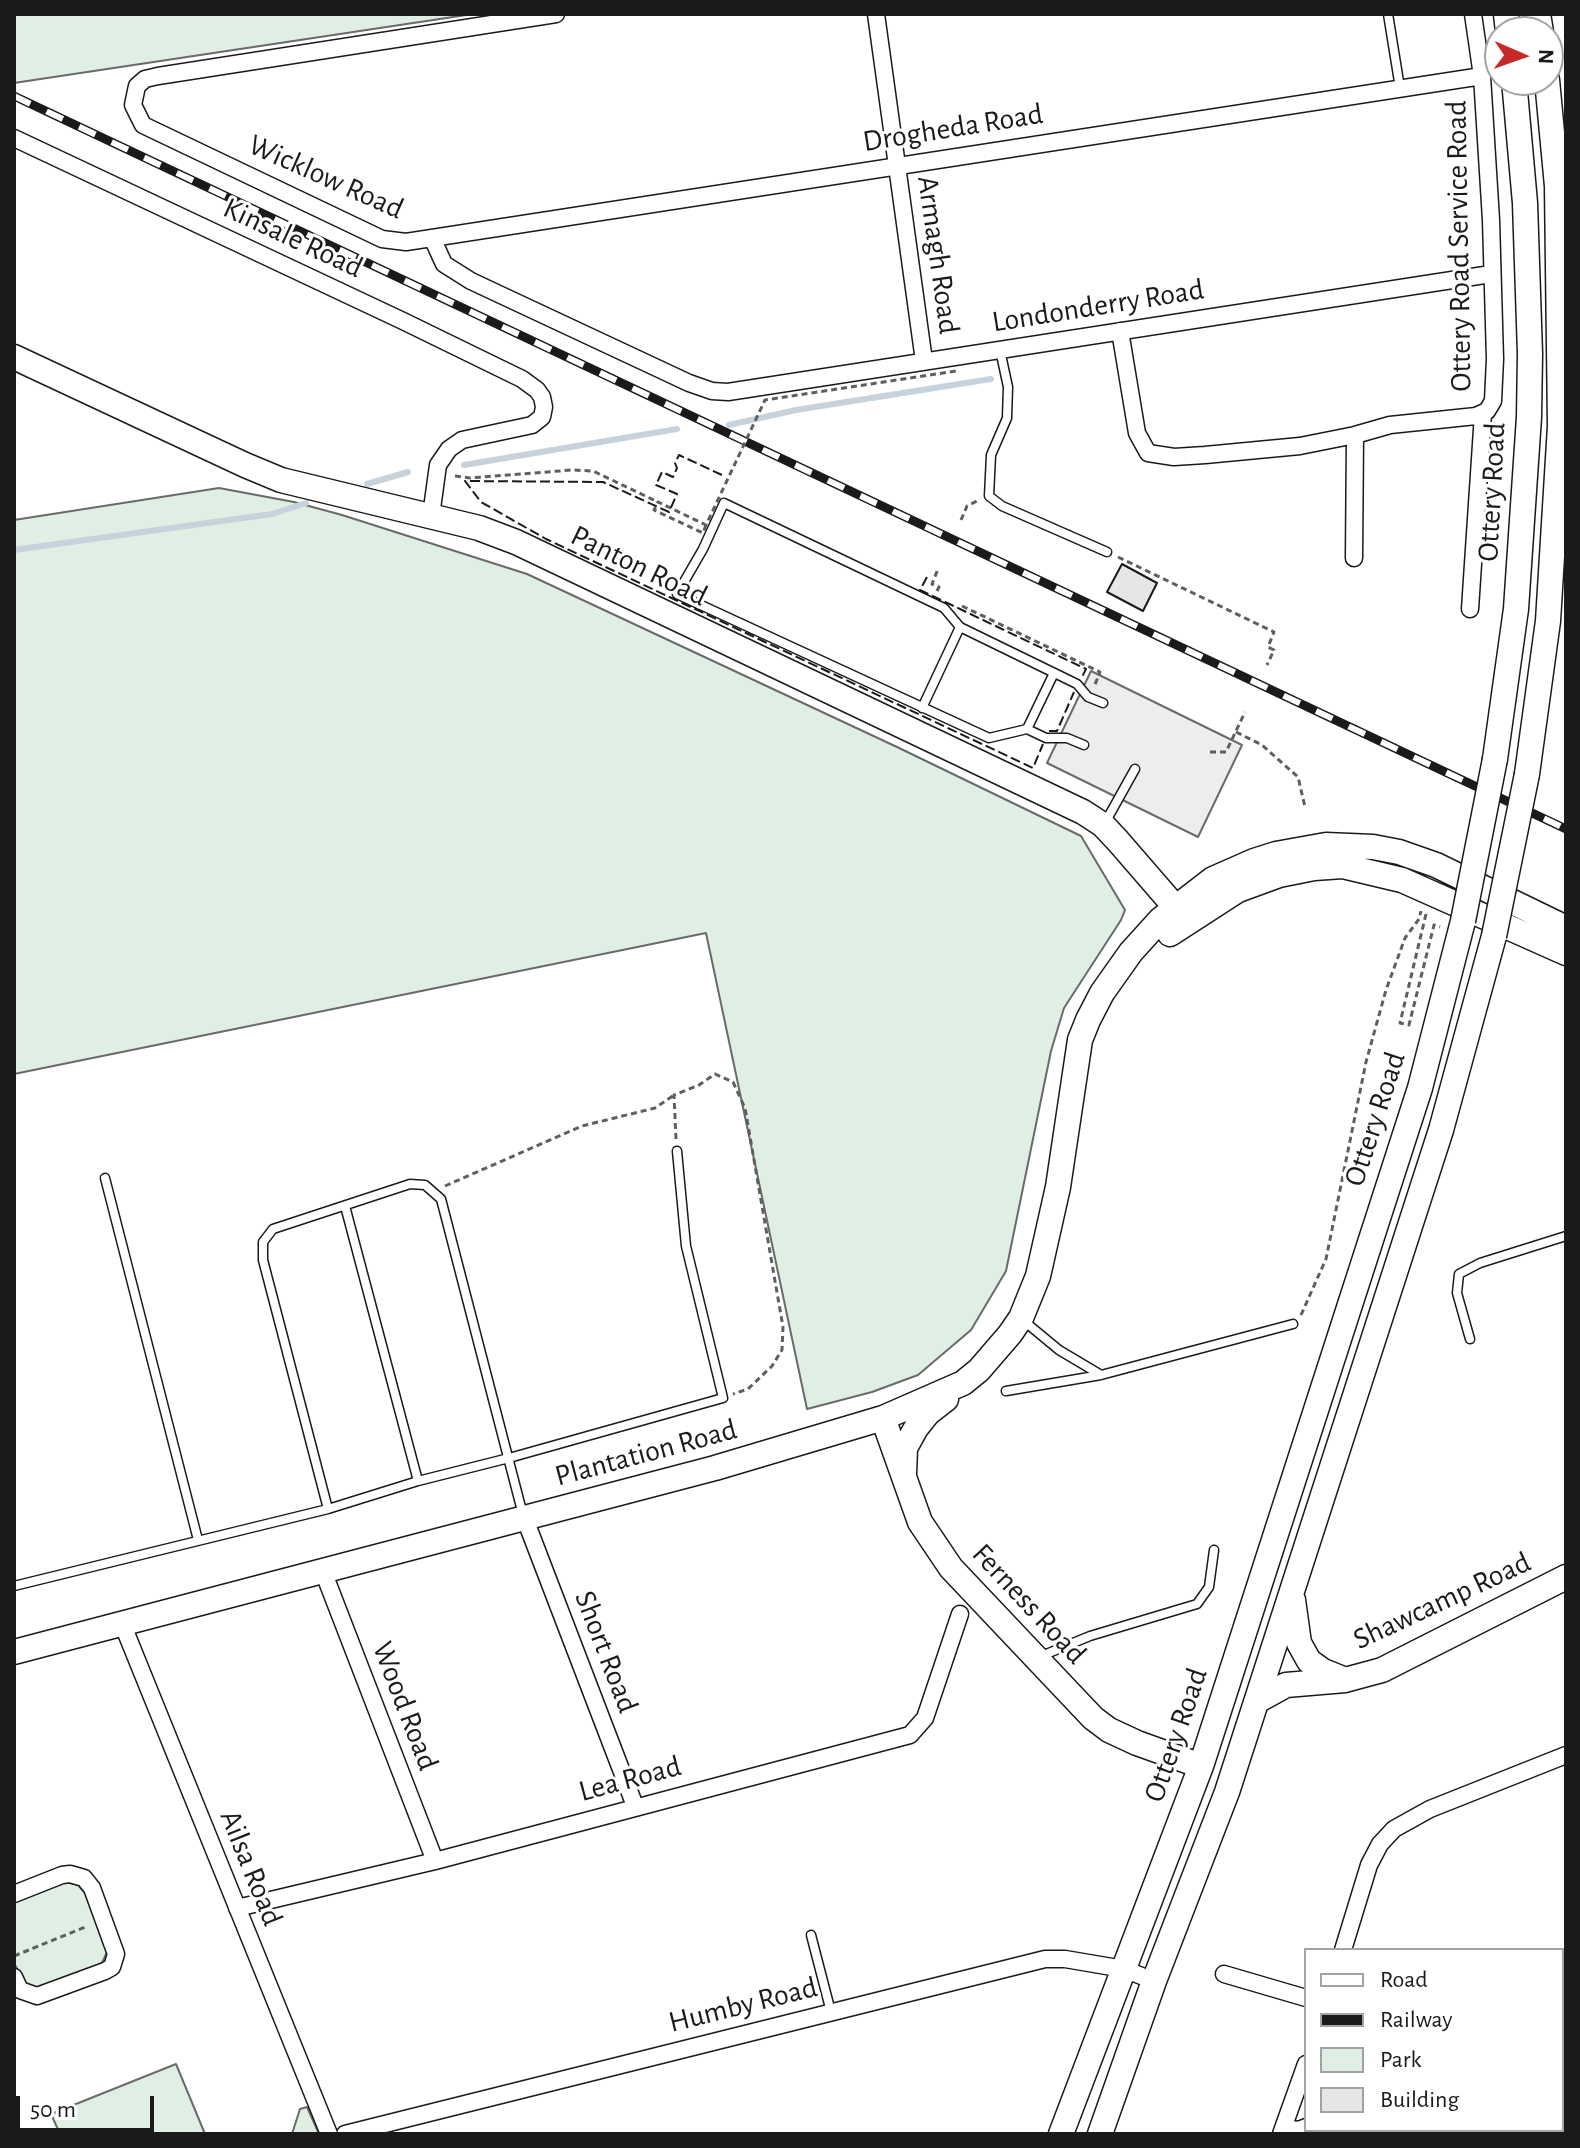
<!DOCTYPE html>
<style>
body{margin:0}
#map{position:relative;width:1580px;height:2148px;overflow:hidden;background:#fff;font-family:"Alegreya Sans",sans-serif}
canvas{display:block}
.frame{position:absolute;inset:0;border:16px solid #1a1a1a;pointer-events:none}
.legend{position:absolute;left:1304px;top:1948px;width:260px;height:184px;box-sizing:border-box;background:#fff;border:2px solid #a3a3a3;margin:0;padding:10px 14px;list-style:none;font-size:24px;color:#1a1a1a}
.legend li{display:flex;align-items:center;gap:16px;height:40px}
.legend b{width:40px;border:2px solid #a3a3a3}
.north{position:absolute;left:1484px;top:16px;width:80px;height:80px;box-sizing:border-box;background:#fff;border:2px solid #a3a3a3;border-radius:50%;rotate:92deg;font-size:22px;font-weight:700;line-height:32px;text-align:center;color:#1a1a1a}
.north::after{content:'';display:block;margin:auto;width:28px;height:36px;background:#c62828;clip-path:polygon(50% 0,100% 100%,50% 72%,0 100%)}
.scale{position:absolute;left:16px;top:2096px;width:138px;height:36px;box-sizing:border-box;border:4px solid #1a1a1a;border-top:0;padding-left:10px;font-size:24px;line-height:28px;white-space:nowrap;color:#1a1a1a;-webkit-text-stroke:6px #fff;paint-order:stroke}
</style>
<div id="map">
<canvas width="1580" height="2148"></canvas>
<div class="frame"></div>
<ul class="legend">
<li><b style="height:10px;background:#fff"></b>Road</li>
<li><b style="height:10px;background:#1a1a1a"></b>Railway</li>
<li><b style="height:22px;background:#e0efe3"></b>Park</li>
<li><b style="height:22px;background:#e6e6e6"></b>Building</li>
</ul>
<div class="north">N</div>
<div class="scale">50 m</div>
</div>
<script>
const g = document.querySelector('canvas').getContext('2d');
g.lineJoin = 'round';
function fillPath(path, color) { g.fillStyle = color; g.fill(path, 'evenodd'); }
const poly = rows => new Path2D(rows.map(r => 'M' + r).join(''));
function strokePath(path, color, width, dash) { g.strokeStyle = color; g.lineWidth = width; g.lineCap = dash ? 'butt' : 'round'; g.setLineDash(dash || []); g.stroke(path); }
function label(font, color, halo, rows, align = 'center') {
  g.font = font + ' "Alegreya Sans",sans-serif'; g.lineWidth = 6; g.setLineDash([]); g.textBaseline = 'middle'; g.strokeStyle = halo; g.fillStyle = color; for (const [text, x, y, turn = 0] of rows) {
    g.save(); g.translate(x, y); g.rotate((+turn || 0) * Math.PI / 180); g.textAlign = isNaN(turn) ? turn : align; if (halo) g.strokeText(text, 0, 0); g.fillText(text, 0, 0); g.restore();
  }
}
const green = poly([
 [14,14,473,14,14,83,14,14],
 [219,488,294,502,342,515,527,574,897,747,1081,836,1125,910,1121,920,1064,1008,1051,1051,1006,1271,971,1330,918,1375,872,1392,807,1409,706,933,14,1074,14,520,219,488],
 [63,1881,78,1885,85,1893,107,1952,102,1963,96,1966,40,1989,26,1985,14,1963,14,1902,63,1881],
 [176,2064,205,2134,60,2134,51,2114,176,2064],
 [307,2107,319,2134,292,2134,300,2109,307,2107]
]);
fillPath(green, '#e0efe3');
strokePath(green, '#6a6a6a', 2);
const parking = poly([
 [1091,671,1242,745,1198,837,1047,763,1091,671]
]);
fillPath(parking, '#ededed');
strokePath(parking, '#6a6a6a', 2);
strokePath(poly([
 [729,425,796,410,991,379],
 [464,465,677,429],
 [367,484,408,472],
 [14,550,272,514,306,503]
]), '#c6d2dc', 6);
const building = poly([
 [1122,564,1157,583,1143,611,1107,592,1122,564]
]);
fillPath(building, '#e6e6e6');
strokePath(building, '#1a1a1a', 2);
const lane = poly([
 [1388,14,1400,88],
 [1000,350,1008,387,1007,418,991,455,989,496,1002,506,1107,552],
 [922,708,960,627],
 [1027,729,1054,673],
 [1084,745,1067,738,1046,738,1027,729,989,738,677,594,703,549,724,503,944,608,960,627,1077,684,1088,697,1103,703],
 [1106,821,1135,769],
 [105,1178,198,1540],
 [345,1206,418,1481],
 [1024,1321,1059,1350,1101,1375],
 [1470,1339,1457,1293,1459,1274,1480,1263,1566,1236],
 [1006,1391,1101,1375,1293,1324],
 [328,1509,263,1260,263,1242,273,1229,410,1184,425,1185,441,1199,523,1515],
 [14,1586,328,1509,418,1481,509,1458,723,1398,686,1246,677,1151],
 [1039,1657,1090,1636,1197,1604,1209,1587,1214,1550],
 [811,1935,831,2012]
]);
const street = poly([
 [556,14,158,76,145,79,137,86,133,105,143,125,382,239,406,242,1482,76],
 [876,14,924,361],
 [14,138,403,321,522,379,537,390,542,397,544,407,542,417,532,425,462,440,449,449,438,465,431,516],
 [433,240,444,264,471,281,689,383,712,391,728,392,1491,274],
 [1120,331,1137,433,1148,453,1174,457,1205,455,1300,446,1355,435],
 [1354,558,1355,435,1390,425,1476,416,1487,411,1493,401,1495,359,1491,220,1482,76,1473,14],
 [1470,609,1483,414],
 [525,1519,635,1806],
 [323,1571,435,1861],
 [122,1623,329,2134],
 [14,1894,62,1875,70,1874,84,1878,92,1888,116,1954,112,1967,105,1971,37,1996,20,1990,14,1977],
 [237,1908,435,1861,910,1735,925,1718,960,1614],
 [1343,1950,1369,1865,1380,1844,1394,1829,1430,1809,1566,1755],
 [1224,1974,1306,1998],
 [1562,2025,1566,2024],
 [1283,2128,1299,2130,1306,2127],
 [345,2134,1045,1959,1065,1959,1124,1969,1154,1981],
 [1281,2134,1306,2064]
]);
const secondary = poly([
 [1506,14,1508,32],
 [1538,14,1541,32],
 [14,357,245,465,281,480,479,528,516,542,1083,812,1103,825,1118,841,1176,908,1181,925],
 [1495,759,1516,609,1529,417,1530,354,1525,203,1514,80],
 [1527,774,1548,621,1560,426,1557,186,1547,80],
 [1170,934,1238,890,1279,875,1314,868,1343,866,1402,880,1566,953],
 [883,1418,920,1522,951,1568,1093,1718,1109,1730,1137,1743,1201,1766],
 [904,1474,905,1448,916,1428,928,1413,946,1399],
 [1293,1600,1299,1643,1309,1661,1323,1671,1343,1679],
 [14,1652,715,1468,883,1418,963,1383,979,1370,1010,1334,1021,1318,1038,1276,1058,1187,1080,1040,1088,1020,1102,993,1131,952,1160,920,1213,879,1254,861,1276,854,1326,845,1373,847,1399,852,1436,865,1566,928],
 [1257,1701,1286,1685,1345,1680,1382,1670,1566,1577],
 [1061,2134,1201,1766,1420,1088,1463,921],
 [1100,2134,1154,1981,1227,1792,1441,1130,1494,936]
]);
strokePath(lane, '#1a1a1a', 11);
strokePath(street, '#1a1a1a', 19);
strokePath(secondary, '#1a1a1a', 27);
strokePath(poly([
 [455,476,470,478,572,470,593,471,658,502],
 [961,520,967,506,979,500],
 [1118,557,1274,632,1268,647,1274,650,1267,665],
 [937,591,939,587,932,584,938,569],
 [962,606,1100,672,1094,687],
 [1236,732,1262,745,1298,777,1305,807],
 [1210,752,1226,752,1245,712],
 [1426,914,1400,1023,1409,1025,1434,925,1440,927],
 [676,1139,674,1095,699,1085,715,1074,733,1082,745,1108,783,1327,782,1350,772,1366,748,1389,733,1394],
 [445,1186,582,1126,655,1108,674,1095],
 [1301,1315,1326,1259,1366,1062,1386,990,1405,938,1419,919,1421,911],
 [14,1956,88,1926]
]), '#5f5f5f', 3, [6, 4]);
strokePath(lane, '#fff', 8);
strokePath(street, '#fff', 16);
strokePath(secondary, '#fff', 24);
const rail = poly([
 [14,96,1566,829]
]);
strokePath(rail, '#1a1a1a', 9);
strokePath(rail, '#fff', 6, [18]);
const secondaryBridge = poly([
 [1463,921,1495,759],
 [1494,936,1527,774]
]);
strokePath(secondaryBridge, '#1a1a1a', 27, []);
strokePath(poly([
 [706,525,703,533,654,510,658,502,706,525,765,400,956,371]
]), '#5f5f5f', 3, [6, 4]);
strokePath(secondaryBridge, '#fff', 24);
strokePath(poly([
 [722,475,679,455,675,463,677,468,673,477,662,472,656,485,677,494,669,512,603,482,465,481,481,502,546,539,1033,768,1043,744],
 [927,577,920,590,1086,669,1081,679],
 [1049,731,1057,731,1074,692]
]), '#1a1a1a', 2, [10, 4]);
label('30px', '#1a1a1a', '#fff', [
 ["Drogheda Road",953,128,-9],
 ["Wicklow Road",326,177,24],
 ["Kinsale Road",293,238,25],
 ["Ottery Road Service Road",1459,246,-91],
 ["Armagh Road",938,255,82],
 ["Londonderry Road",1098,306,-9],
 ["Ottery Road",1492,492,-87],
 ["Panton Road",639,566,26],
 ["Ottery Road",1375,1119,-72],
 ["Plantation Road",646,1453,-15],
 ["Shawcamp Road",1442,1601,-25],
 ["Ferness Road",1029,1604,47],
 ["Short Road",606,1652,69],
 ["Wood Road",405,1706,69],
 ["Ottery Road",1176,1735,-71],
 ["Lea Road",630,1779,-15],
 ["Ailsa Road",251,1868,68],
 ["Humby Road",743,2005,-14]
]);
</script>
